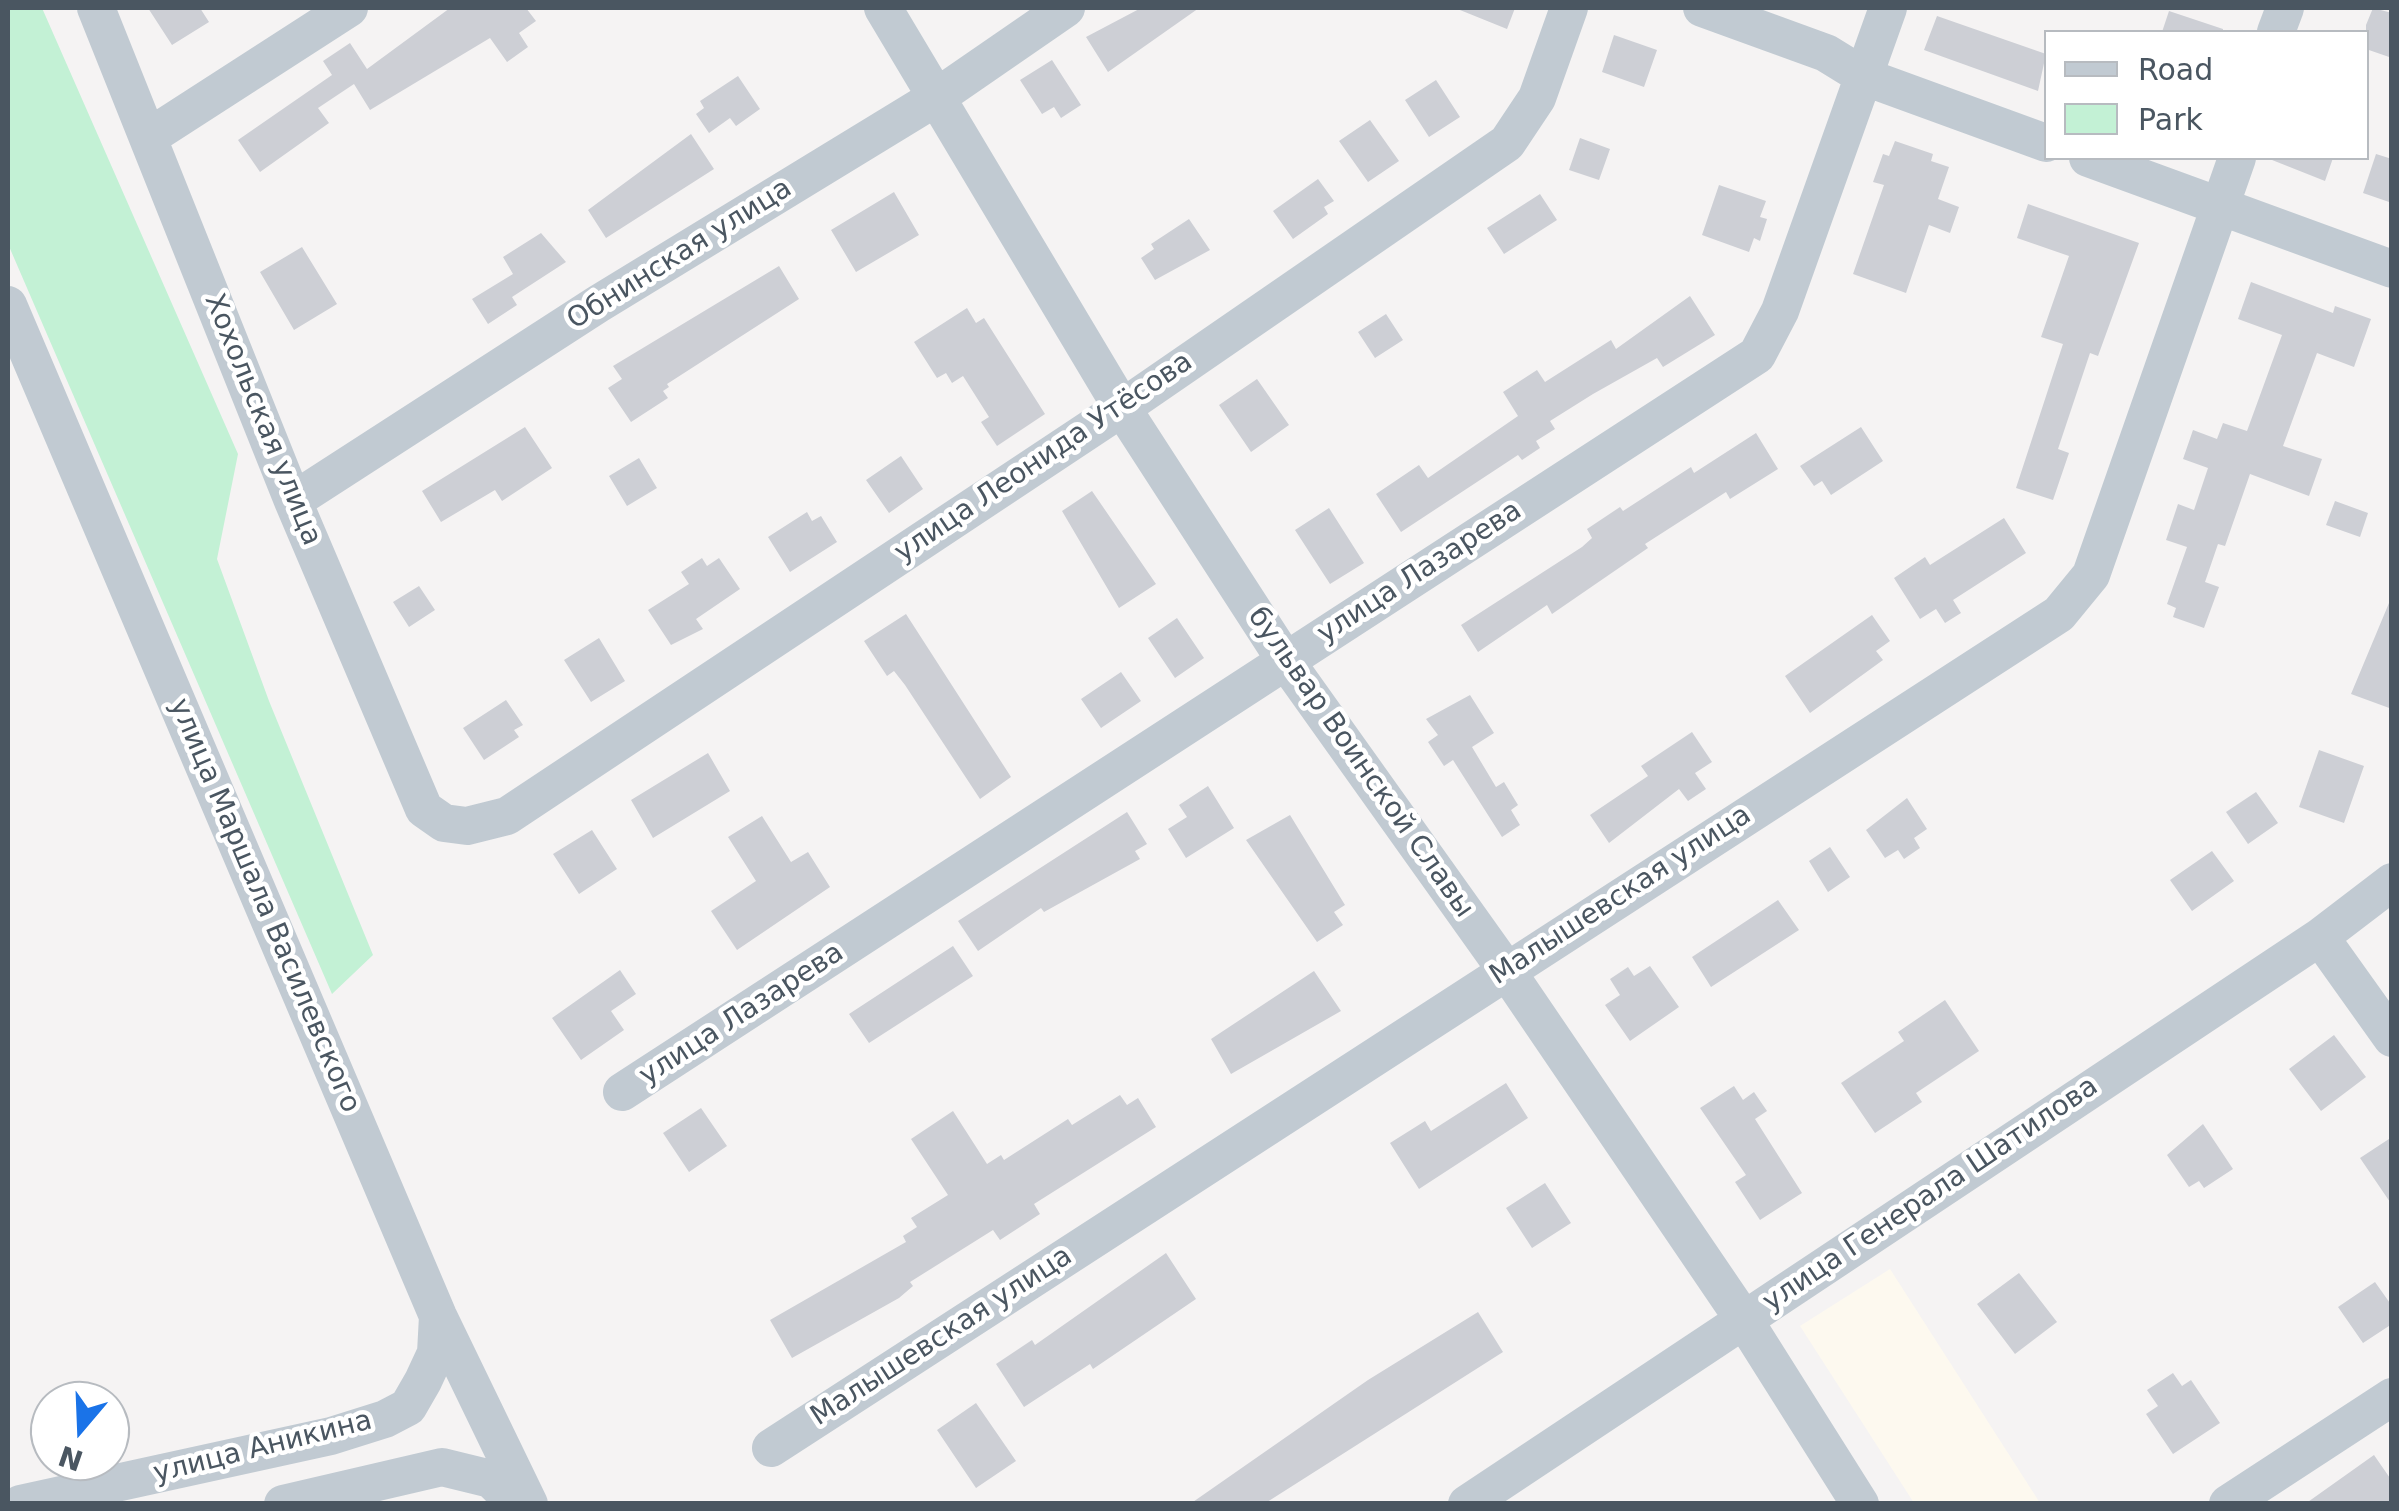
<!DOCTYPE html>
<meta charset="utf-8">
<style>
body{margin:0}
#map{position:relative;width:2399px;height:1511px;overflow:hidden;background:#f5f3f3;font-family:"DejaVu Sans",sans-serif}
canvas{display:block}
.frame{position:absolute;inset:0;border:10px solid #4a5661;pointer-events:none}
.legend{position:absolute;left:2044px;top:30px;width:325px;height:130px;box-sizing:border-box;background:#fff;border:2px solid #b7bbc0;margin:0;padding:12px 18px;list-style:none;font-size:30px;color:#4a5661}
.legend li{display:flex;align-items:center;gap:20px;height:50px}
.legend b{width:50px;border:2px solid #b7bbc0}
.north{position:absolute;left:30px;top:1381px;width:100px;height:100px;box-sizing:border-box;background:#fff;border:2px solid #b7bbc0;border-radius:50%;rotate:199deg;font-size:28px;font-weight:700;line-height:40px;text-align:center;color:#4a5661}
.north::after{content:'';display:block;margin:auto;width:35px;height:45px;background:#1a73e8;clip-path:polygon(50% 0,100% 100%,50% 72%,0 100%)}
</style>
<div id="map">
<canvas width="2399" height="1511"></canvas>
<div class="frame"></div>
<ul class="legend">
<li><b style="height:12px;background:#c1cad2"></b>Road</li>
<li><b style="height:28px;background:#c3f1d5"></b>Park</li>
</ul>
<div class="north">N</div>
</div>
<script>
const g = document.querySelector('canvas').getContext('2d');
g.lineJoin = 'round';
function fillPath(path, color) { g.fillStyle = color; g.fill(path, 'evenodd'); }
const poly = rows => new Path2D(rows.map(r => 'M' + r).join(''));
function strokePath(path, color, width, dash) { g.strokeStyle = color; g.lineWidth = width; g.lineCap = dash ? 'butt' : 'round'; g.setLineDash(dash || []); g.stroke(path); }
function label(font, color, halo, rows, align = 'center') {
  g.font = font + ' "DejaVu Sans",sans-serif'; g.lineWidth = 9; g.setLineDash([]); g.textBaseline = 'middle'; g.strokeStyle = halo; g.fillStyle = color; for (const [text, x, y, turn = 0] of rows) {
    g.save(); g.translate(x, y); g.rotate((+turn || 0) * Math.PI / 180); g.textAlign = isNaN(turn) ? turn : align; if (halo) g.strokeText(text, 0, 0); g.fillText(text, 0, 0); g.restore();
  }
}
fillPath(poly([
 [1890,1269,2040,1503,1914,1503,1800,1326]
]), '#fdf9ef');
fillPath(poly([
 [8,8,42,8,238,454,217,559,269,701,373,955,332,994,8,244]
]), '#c3f1d5');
fillPath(poly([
 [148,8,200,8,209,22,172,45],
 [450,8,526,8,536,21,519,33,528,47,507,62,490,38,370,110,354,84,318,108,329,123,260,172,238,140,332,75,323,61,350,43,367,69],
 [1141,8,1199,8,1108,72,1086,37],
 [1455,8,1515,8,1507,29],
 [2373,8,2392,13,2392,58,2366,49,2366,25],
 [2169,11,2223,29,2223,32,2162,32],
 [1937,16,2046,54,2038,91,1924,50],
 [1614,35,1657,50,1644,87,1602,72],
 [1052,60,1081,105,1061,118,1054,107,1042,114,1020,80],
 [738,76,760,109,736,126,730,118,709,133,696,114,704,108,700,101],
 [1436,80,1460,117,1429,137,1405,100],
 [1370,120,1399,161,1368,182,1339,141],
 [691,134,714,169,606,238,588,210],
 [1580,138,1610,149,1599,180,1569,170],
 [1895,141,1933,154,1931,161,1949,167,1938,199,1959,207,1950,233,1929,225,1906,293,1853,274,1884,185,1873,182,1883,154,1889,156],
 [2376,154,2392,159,2392,203,2363,193],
 [2267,158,2333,158,2325,181],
 [1318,179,1334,201,1324,207,1328,214,1293,239,1273,211],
 [1719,185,1766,201,1760,217,1767,219,1760,241,1754,238,1749,252,1702,235],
 [894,192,919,235,856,272,831,230],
 [1540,194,1557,220,1504,254,1487,228],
 [2028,204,2139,243,2098,356,2090,353,2058,449,2069,453,2053,500,2016,488,2063,344,2041,337,2069,256,2017,238],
 [1189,219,1210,250,1155,280,1141,258,1154,249,1151,244],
 [541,233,566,262,512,297,517,305,488,324,472,299,513,274,503,257],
 [302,247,337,304,294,330,260,272],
 [779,266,799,299,667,384,669,387,663,391,668,398,631,422,608,388,622,379,613,366],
 [2251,282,2333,313,2335,306,2371,319,2354,367,2317,353,2283,446,2322,459,2309,496,2250,474,2225,546,2218,544,2205,582,2219,587,2204,628,2173,617,2176,608,2167,604,2187,547,2166,540,2178,504,2194,510,2208,468,2183,459,2193,430,2217,439,2223,423,2247,431,2282,335,2238,319],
 [1690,296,1715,335,1663,367,1657,358,1593,394,1550,421,1555,429,1536,441,1540,448,1522,460,1518,455,1401,532,1376,494,1419,465,1428,478,1518,416,1503,392,1537,370,1545,382,1611,340,1616,349],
 [967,308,976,323,984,318,1045,414,997,446,981,422,989,417,963,376,952,383,946,373,937,378,914,342],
 [1386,314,1403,340,1375,358,1358,332],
 [1257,379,1289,425,1251,452,1219,405],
 [525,427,552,468,502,501,495,490,441,522,422,491],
 [1861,427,1883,461,1831,495,1822,481,1814,486,1800,466],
 [1756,433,1778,469,1730,499,1726,492,1645,544,1648,548,1552,614,1547,605,1478,652,1461,625,1582,547,1592,538,1587,529,1620,507,1623,511,1691,467,1694,473],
 [901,456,923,489,889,513,866,480],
 [639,458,657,488,627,506,609,476],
 [1092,491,1156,584,1119,608,1062,511],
 [2335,501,2368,513,2360,537,2326,525],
 [1329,508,1364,563,1330,584,1295,530],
 [807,512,812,521,821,516,837,542,790,572,768,537],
 [2004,518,2026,553,1953,600,1961,613,1945,623,1936,609,1920,619,1894,578,1925,557,1930,565],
 [702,558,707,566,719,558,740,589,696,619,703,629,671,645,648,610,689,584,681,572],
 [419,586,435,610,409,627,393,602],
 [2389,603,2392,604,2392,709,2351,694],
 [906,614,1011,777,980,799,905,685,894,671,887,676,864,641],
 [1872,615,1890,641,1876,651,1883,660,1810,713,1785,676],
 [1177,618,1204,658,1175,678,1148,638],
 [599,638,625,681,591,702,564,660],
 [1121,672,1141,701,1101,728,1081,699],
 [1470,695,1494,733,1472,747,1496,787,1504,782,1518,805,1511,810,1520,825,1502,837,1453,760,1444,766,1428,742,1438,735,1426,719],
 [506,700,523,725,514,730,519,737,484,760,463,728],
 [1692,732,1712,762,1695,773,1706,789,1688,801,1679,789,1609,843,1590,815,1648,776,1641,766],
 [2319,750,2364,766,2344,823,2299,807],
 [708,753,730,791,653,838,631,800],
 [1208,786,1234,828,1186,858,1168,829,1187,817,1179,805],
 [2256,792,2278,823,2248,844,2226,812],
 [1907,798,1927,829,1914,838,1920,848,1904,859,1898,850,1885,858,1866,830],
 [1127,812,1147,844,1135,851,1140,859,1044,912,1041,908,978,951,958,921],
 [1290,815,1345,905,1334,912,1343,925,1317,942,1246,840],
 [762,816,791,862,808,852,830,887,737,950,711,911,756,881,728,837],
 [592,830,617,869,579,894,553,854],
 [1830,847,1850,877,1828,892,1809,861],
 [2212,851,2234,881,2192,911,2170,880],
 [1778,900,1799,930,1711,987,1692,957],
 [953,946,973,976,869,1043,849,1014],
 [1650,966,1679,1007,1630,1041,1605,1005,1620,995,1610,979,1628,967,1634,976],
 [620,970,636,994,611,1011,624,1030,581,1060,552,1018],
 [1314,971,1341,1011,1231,1074,1211,1039],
 [1945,1000,1979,1051,1916,1093,1922,1102,1875,1133,1841,1083,1904,1041,1898,1032],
 [2334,1035,2366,1077,2321,1111,2289,1069],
 [1506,1083,1528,1118,1419,1189,1390,1143,1425,1121,1431,1131],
 [1734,1086,1743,1100,1754,1092,1767,1111,1755,1119,1802,1193,1760,1220,1735,1182,1746,1175,1700,1108],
 [1120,1095,1127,1105,1138,1098,1156,1127,1034,1204,1040,1214,1000,1240,993,1230,910,1282,913,1286,899,1298,792,1358,770,1320,906,1242,903,1236,917,1227,911,1218,948,1195,911,1139,953,1111,987,1164,1001,1155,1004,1160,1068,1119,1072,1125],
 [701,1108,727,1146,689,1172,663,1133],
 [2203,1124,2233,1169,2204,1188,2199,1181,2189,1187,2167,1155],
 [2392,1137,2392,1205,2360,1158],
 [1545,1183,1571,1223,1532,1248,1506,1208],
 [1166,1253,1196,1299,1093,1369,1090,1364,1024,1407,996,1364,1032,1340,1035,1345],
 [2019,1273,2057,1322,2015,1354,1977,1304],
 [2375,1282,2392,1306,2392,1324,2363,1343,2338,1307],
 [1478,1312,1503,1352,1264,1504,1190,1504,1368,1380],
 [2173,1373,2182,1386,2191,1380,2220,1423,2173,1454,2146,1414,2158,1406,2147,1390],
 [976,1403,1016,1461,976,1488,937,1430],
 [2374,1455,2392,1481,2392,1504,2305,1504]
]), '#cdcfd5');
strokePath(poly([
 [96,8,293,501,424,809,444,823,467,826,507,816,1122,408,1507,143,1537,98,1569,8],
 [883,8,1122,408,1285,660,1506,970,1744,1320,1860,1504],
 [1702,8,1826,53,1865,77,2046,143],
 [2276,32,2285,8],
 [149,137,349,8],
 [2088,158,2392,269],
 [8,305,438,1316,529,1504],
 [293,501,598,304,937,97,1066,8],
 [2320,937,2392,1038],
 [622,1092,1757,355,1780,311,1888,8],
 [771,1448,2059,614,2091,575,2237,158],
 [20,1504,331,1436,385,1419,408,1407,423,1381,436,1353,438,1316],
 [283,1504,442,1467,491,1479,516,1504],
 [1467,1504,2320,937,2392,882],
 [2228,1504,2392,1397]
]), '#c1cad2', 38);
label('28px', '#4a5661', '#fff', [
 ["Обнинская улица",680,255,-32],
 ["Хохольская улица",262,420,68],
 ["улица Леонида Утёсова",1044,458,-34],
 ["улица Лазарева",1420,573,-33],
 ["бульвар Воинской Славы",1360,763,55],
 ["Малышевская улица",1621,896,-33],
 ["улица Маршала Василевского",264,906,67],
 ["улица Лазарева",742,1015,-33],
 ["улица Генерала Шатилова",1931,1195,-34],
 ["Малышевская улица",942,1337,-33],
 ["улица Аникина",263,1448,-14]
]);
</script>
